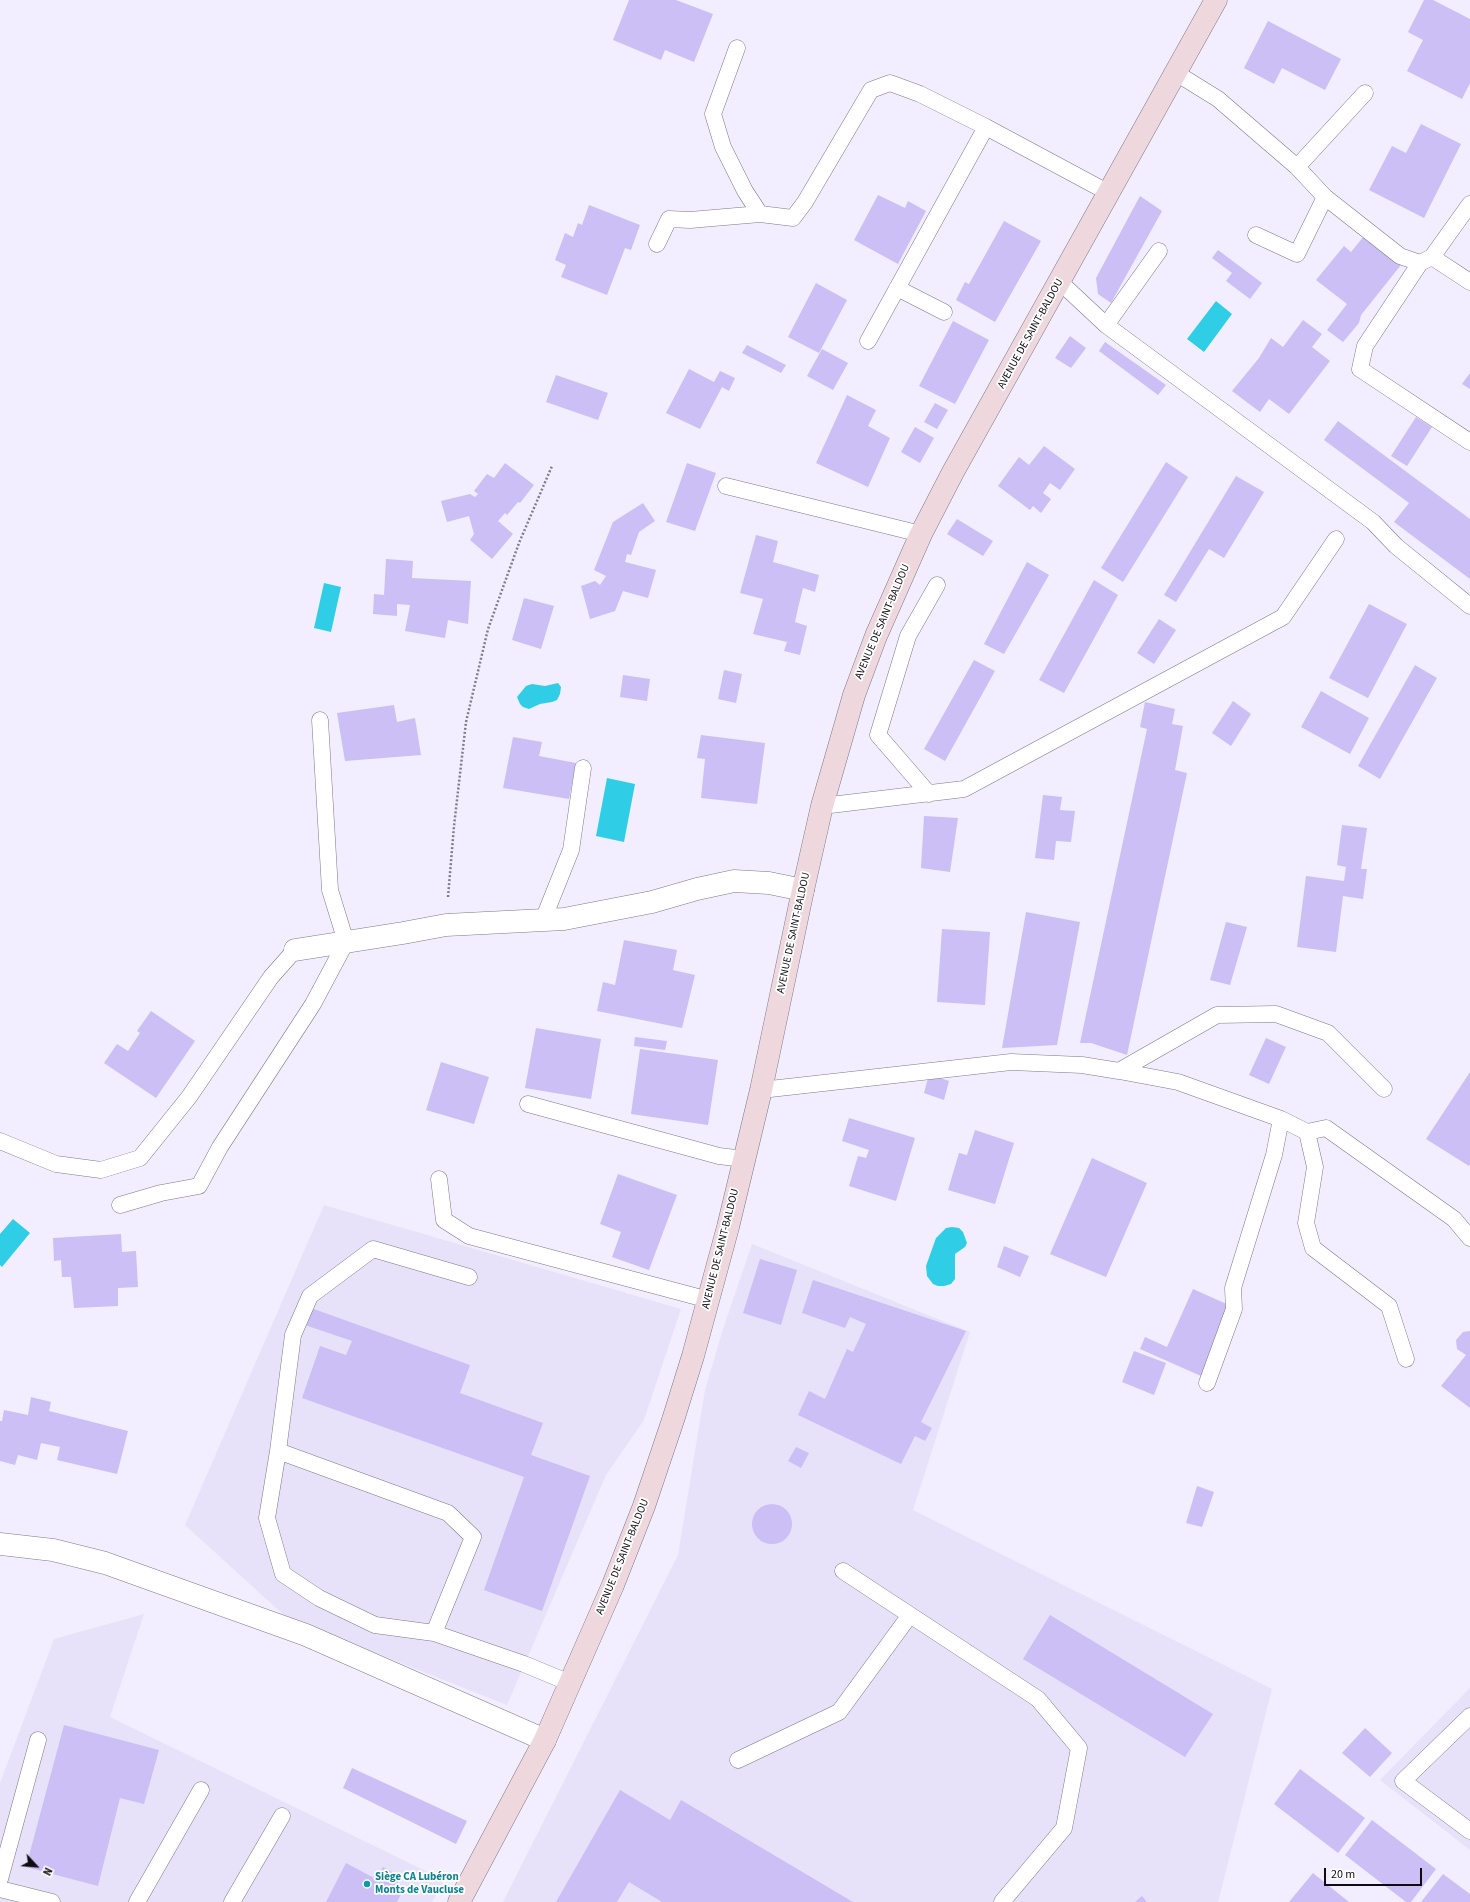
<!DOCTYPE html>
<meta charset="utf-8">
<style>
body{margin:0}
#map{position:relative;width:1470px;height:1902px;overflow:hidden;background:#f2eeff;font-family:"Source Sans 3",sans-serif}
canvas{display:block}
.north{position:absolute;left:16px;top:1846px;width:40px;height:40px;-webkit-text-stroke:3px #fff;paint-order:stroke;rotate:116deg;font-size:11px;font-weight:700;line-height:16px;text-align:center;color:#0d0c11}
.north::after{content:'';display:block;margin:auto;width:14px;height:18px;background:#0d0c11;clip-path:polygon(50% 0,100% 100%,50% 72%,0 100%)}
.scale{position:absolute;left:1324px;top:1868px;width:98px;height:18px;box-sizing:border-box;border:2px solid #0d0c11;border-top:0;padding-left:5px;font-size:12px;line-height:14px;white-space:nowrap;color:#0d0c11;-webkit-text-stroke:3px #fff;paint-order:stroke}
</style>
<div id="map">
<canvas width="1470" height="1902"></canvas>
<div class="north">N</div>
<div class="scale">20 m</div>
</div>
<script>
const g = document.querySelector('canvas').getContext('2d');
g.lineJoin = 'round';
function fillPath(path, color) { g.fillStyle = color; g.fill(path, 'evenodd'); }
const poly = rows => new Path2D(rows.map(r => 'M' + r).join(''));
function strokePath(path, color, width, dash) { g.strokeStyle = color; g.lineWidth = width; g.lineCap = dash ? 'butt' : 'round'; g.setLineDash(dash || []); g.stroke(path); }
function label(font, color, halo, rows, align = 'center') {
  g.font = font + ' "Source Sans 3",sans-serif'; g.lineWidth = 3.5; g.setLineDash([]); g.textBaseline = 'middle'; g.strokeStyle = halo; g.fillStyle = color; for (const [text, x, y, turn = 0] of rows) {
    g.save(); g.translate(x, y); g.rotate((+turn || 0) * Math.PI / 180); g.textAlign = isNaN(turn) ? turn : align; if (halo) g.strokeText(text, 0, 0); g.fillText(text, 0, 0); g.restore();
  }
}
fillPath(poly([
 [324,1205,681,1309,644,1420,606,1475,507,1705,287,1618,185,1525],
 [752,1244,970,1332,913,1510,1272,1689,1218,1902,503,1902,678,1555,705,1390,724,1326],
 [144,1614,110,1717,444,1880,432,1902,0,1902,0,1783,54,1639],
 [1470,1688,1470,1850,1380,1780]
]), '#e7e2f9');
fillPath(poly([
 [1216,301,1232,314,1204,352,1187,339],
 [324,583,341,587,331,632,314,628],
 [558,683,561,687,560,694,557,700,552,702,540,704,529,709,523,707,520,704,517,697,526,686,532,684,545,686],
 [607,778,635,784,624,842,596,836],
 [13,1219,30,1233,2,1267,0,1265,0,1234],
 [952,1227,959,1228,963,1232,967,1243,965,1247,955,1254,955,1279,951,1284,944,1286,938,1286,933,1284,927,1276,926,1266,936,1238,946,1228]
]), '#30cde7');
fillPath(poly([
 [629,0,676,0,713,14,694,62,665,50,661,60,613,40],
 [1424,0,1433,0,1470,19,1470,83,1462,99,1407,71,1423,40,1408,32],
 [1268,21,1341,59,1325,90,1282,68,1274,84,1244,68],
 [1421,124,1461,144,1424,218,1369,190,1392,146,1406,153],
 [878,195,905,208,908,201,926,211,898,264,854,240],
 [1140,196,1162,211,1111,303,1098,294,1096,278],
 [589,205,640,225,631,250,625,248,607,295,561,277,566,265,555,260,565,233,573,237,578,223,582,225],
 [1004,221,1041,241,995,322,956,300,965,282,969,284],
 [1364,236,1401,265,1361,315,1359,323,1343,342,1327,330,1347,304,1316,280,1344,246,1351,252],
 [1218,250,1262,283,1250,299,1226,281,1232,273,1212,258],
 [816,283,847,300,819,353,788,337],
 [1303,320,1322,334,1312,347,1330,361,1289,414,1269,399,1260,412,1232,391,1259,358,1271,338,1283,347],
 [953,321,989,340,955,404,919,386],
 [1070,336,1086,348,1071,368,1055,358],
 [1105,342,1166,385,1158,395,1099,351],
 [747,345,786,365,781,373,742,353],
 [822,349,848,363,833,390,807,376],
 [689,369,714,382,720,371,735,378,729,391,722,387,700,429,666,413],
 [1470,373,1470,389,1462,384],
 [556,375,608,393,598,420,546,402],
 [847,395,876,410,868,426,890,438,868,487,816,463],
 [935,403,948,410,937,429,924,422],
 [1416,417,1432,427,1407,466,1391,456],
 [1338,421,1470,519,1470,579,1394,522,1409,503,1324,440],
 [915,427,934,438,920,463,901,452],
 [1044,446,1075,469,1060,490,1050,483,1043,493,1051,499,1041,513,1033,506,1030,510,998,486,1019,457,1029,465],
 [1166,462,1188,477,1123,582,1101,568],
 [505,463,534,485,520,503,518,502,507,515,505,513,498,521,513,534,492,559,470,540,474,534,469,516,447,522,441,501,470,494,475,497,478,494,474,491,487,474,494,478],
 [687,463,716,473,695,531,666,522],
 [1236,476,1264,492,1224,558,1209,549,1176,602,1164,595],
 [643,503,655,521,639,532,631,555,627,554,625,562,656,570,648,598,623,591,615,611,590,619,581,586,595,581,600,585,606,576,594,570,613,522],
 [957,519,993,541,983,556,947,534],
 [756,535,778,541,773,562,819,575,815,592,803,588,798,608,795,622,807,626,800,655,784,651,787,642,753,634,763,599,740,593],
 [386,559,413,561,412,578,471,581,468,624,448,620,445,638,405,631,410,605,397,604,397,616,373,614,374,594,384,595],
 [1027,562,1049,575,1004,654,984,644],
 [1094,580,1118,595,1064,693,1039,680],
 [524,598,554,606,541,649,512,640],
 [1369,604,1407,624,1368,698,1329,678],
 [1159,619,1176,630,1154,664,1137,653],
 [974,660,995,671,945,761,924,749],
 [1415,665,1437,678,1380,779,1358,766],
 [724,670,742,674,736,703,718,699],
 [623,675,650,679,647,701,620,697],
 [1321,691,1369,718,1350,754,1301,727],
 [1233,701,1251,714,1231,746,1212,733],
 [1145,702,1175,709,1172,724,1183,726,1175,770,1187,773,1127,1055,1091,1043,1080,1043,1147,729,1140,727],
 [394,705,397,722,415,718,421,755,345,761,337,713],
 [701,735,765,743,757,804,701,798,705,759,697,758],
 [513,737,542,742,539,756,576,763,569,799,503,788],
 [1043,795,1062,797,1060,810,1075,811,1071,842,1056,841,1054,860,1035,858],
 [924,816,958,818,950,872,921,868],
 [1342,825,1367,828,1361,869,1367,869,1363,899,1343,896,1336,952,1297,947,1306,876,1344,881,1346,867,1337,865],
 [1026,912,1080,922,1057,1045,1002,1048],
 [1226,922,1247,927,1230,985,1210,980],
 [942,929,990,932,985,1005,937,1002],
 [624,940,677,950,673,970,695,975,682,1028,597,1011,603,982,615,985],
 [151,1011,195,1041,156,1098,104,1063,117,1044,128,1051,140,1033,137,1031],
 [536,1028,601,1039,591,1099,525,1088],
 [635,1037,667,1041,665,1050,634,1046],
 [1266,1038,1286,1047,1269,1084,1249,1075],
 [640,1049,718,1060,708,1125,631,1114],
 [441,1062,489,1077,474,1124,426,1110],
 [1470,1072,1470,1164,1469,1166,1426,1139],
 [929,1074,949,1081,944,1100,924,1093],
 [849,1118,915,1138,896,1201,849,1186,858,1156,866,1158,869,1150,842,1141],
 [975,1130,1014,1143,995,1204,948,1190,959,1153,967,1155],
 [1092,1158,1147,1183,1106,1277,1050,1254],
 [618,1174,677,1195,649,1270,612,1257,621,1232,600,1224],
 [121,1234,122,1252,136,1251,138,1287,118,1288,118,1306,74,1308,71,1277,62,1277,61,1260,54,1261,53,1238],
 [1004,1246,1029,1256,1020,1277,997,1267],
 [760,1259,797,1270,781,1325,743,1313],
 [813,1280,966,1331,921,1422,932,1428,925,1441,915,1436,901,1464,798,1415,809,1391,825,1399,847,1349,853,1352,866,1324,850,1317,845,1328,802,1313],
 [1193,1289,1231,1306,1201,1376,1140,1349,1145,1337,1167,1347],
 [311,1308,470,1365,460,1393,543,1423,531,1455,590,1476,542,1611,484,1590,524,1477,302,1398,320,1346,346,1355,352,1341,305,1325],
 [1470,1331,1470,1408,1441,1386,1466,1355,1457,1349,1456,1340,1463,1332],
 [1134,1351,1166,1363,1154,1395,1122,1382],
 [31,1397,51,1402,49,1411,128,1431,117,1474,57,1460,60,1447,41,1443,37,1460,18,1455,15,1465,0,1461,0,1421,2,1421,4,1410,28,1415],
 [796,1447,809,1453,801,1468,788,1461],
 [1197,1486,1214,1492,1202,1527,1186,1523],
 '752 1524a20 20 0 1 1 40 0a20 20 0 1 1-40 0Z',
 [1050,1615,1213,1714,1185,1757,1023,1659],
 [64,1725,159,1750,144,1804,120,1798,98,1886,26,1867],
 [1365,1728,1392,1753,1370,1777,1342,1753],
 [352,1768,467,1821,456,1844,343,1788],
 [1300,1769,1365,1818,1338,1853,1274,1804],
 [620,1790,670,1820,681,1800,853,1902,662,1902,629,1882,617,1902,556,1902],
 [1372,1820,1436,1869,1411,1902,1406,1902,1345,1855],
 [346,1863,376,1879,383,1867,401,1877,395,1888,402,1892,397,1902,326,1902],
 [1313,1873,1349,1902,1289,1902],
 [1443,1874,1470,1894,1470,1902,1421,1902],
 [1142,1896,1147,1902,1135,1902]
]), '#cbbff5');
const lane = poly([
 [737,48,713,114,723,147,745,191,760,214],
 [1176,73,1218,99,1297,167,1325,197,1400,256,1420,263],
 [1297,167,1365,93],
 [1470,204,1432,257,1420,263,1365,346,1360,369,1470,442],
 [1256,235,1297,254,1325,197],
 [657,244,669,219,690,220,760,214,793,218,805,202,871,90,890,83,920,94,986,127,1109,193],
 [1432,257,1470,282],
 [1060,282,1106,325,1373,522,1396,546,1470,606],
 [897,288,944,312],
 [1106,325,1159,251],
 [868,341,986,127],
 [726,486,921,534],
 [929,794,878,735,908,636,937,585],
 [822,806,964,789,1283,617,1336,539],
 [543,920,571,850,583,768],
 [1119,1071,1178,1082,1281,1119,1274,1155,1233,1288,1234,1309,1207,1383],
 [761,1090,1011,1062,1082,1065,1119,1071,1217,1015,1276,1014,1328,1033,1384,1089],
 [528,1104,719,1156,744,1159],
 [1281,1119,1307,1132,1315,1167,1306,1223,1313,1248,1389,1306,1406,1359],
 [1307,1132,1326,1128,1454,1219,1470,1238],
 [0,1141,56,1164,101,1170,140,1158,189,1097,271,977,295,950],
 [439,1179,444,1220,469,1236,709,1300],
 [120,1205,161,1193,199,1186,220,1147,313,1004,346,942,330,890,320,720],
 [278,1451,293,1335,310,1296,373,1249,469,1277],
 [843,1571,1038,1699,1079,1748,1064,1828,1002,1902],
 [434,1633,473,1537,448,1513,278,1451,267,1518,283,1574,319,1598,375,1625,434,1633,524,1664,570,1683],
 [1470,1716,1403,1781,1470,1831],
 [738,1760,839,1712,910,1615],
 [0,1879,38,1740],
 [0,1889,52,1902],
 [137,1902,201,1790],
 [232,1902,282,1816]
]);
const street = poly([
 [295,950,403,933,446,925,564,919,652,902,697,889,734,881,769,883,803,890],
 [0,1544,53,1550,105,1563,306,1635,545,1740]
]);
const secondary = poly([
 [459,1902,545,1740,613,1585,644,1506,673,1420,693,1356,728,1227,761,1090,803,890,822,806,854,695,876,636,921,534,953,472,1216,0]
]);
strokePath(lane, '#7c7987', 17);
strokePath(street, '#7c7987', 23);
strokePath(secondary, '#7c7987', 23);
strokePath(poly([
 [448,897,454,826,466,722,488,629,519,543,552,466]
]), '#807e89', 2.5, [2, 2]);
strokePath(lane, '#fff', 16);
strokePath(street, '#fff', 22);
strokePath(secondary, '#eed8de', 22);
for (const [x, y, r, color] of [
 [367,1884,4,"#0f9aa8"]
]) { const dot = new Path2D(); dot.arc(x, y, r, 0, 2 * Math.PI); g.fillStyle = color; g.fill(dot); strokePath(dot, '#fff', 1.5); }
label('11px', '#0d0c11', '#fff', [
 ["AVENUE DE SAINT-BALDOU",1031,334,-61],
 ["AVENUE DE SAINT-BALDOU",883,622,-67],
 ["AVENUE DE SAINT-BALDOU",794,933,-78],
 ["AVENUE DE SAINT-BALDOU",721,1249,-76],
 ["AVENUE DE SAINT-BALDOU",623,1557,-68]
]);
label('bold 11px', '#0d838f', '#fff', [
 ["Siège CA Lubéron",375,1878],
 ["Monts de Vaucluse",375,1891]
], 'left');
</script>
